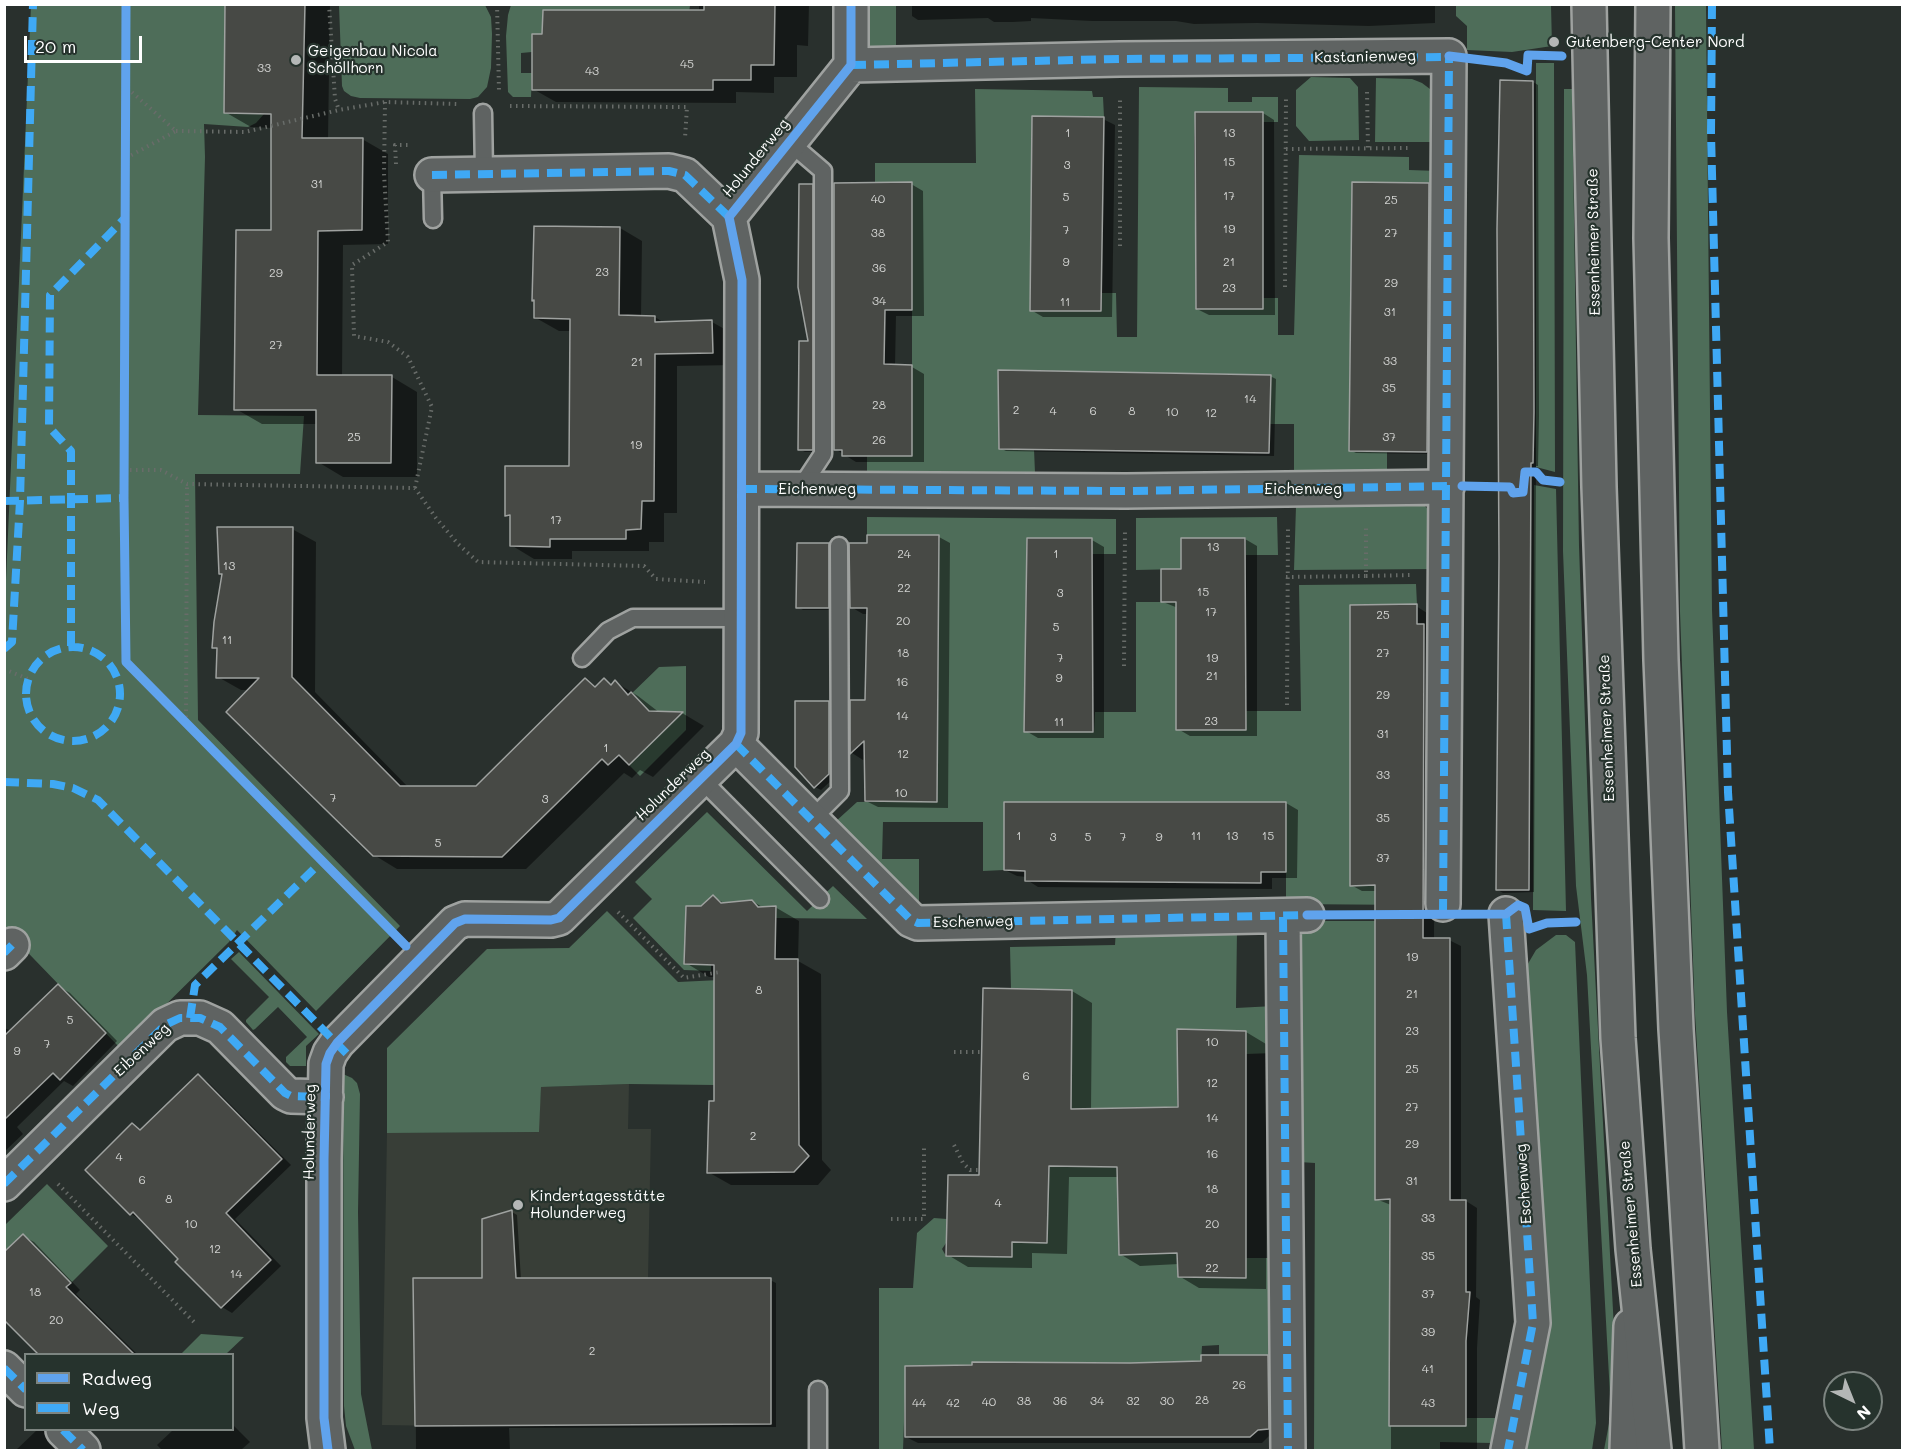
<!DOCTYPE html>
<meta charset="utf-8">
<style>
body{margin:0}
#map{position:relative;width:1907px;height:1455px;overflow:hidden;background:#29302d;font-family:Mali,sans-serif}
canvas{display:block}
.frame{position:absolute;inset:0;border:6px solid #fff;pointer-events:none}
.legend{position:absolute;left:24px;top:1353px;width:210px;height:78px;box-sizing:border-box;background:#26332d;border:2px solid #7d8581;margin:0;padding:8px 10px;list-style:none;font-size:18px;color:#fff}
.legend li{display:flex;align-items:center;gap:12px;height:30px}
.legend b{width:30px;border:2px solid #7d8581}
.north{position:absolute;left:1823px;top:1371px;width:60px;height:60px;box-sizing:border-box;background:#26332d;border:2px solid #7d8581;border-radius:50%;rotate:137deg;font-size:16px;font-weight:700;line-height:24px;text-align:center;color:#fff}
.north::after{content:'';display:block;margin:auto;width:21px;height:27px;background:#b4b7b6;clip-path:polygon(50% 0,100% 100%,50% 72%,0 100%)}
.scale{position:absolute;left:24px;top:36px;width:118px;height:27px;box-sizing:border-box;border:3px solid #fff;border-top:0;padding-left:8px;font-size:18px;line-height:21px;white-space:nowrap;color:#fff;-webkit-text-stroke:4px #26332d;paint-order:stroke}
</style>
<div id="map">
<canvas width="1907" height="1455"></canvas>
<div class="frame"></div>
<ul class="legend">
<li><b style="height:8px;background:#60a3ed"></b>Radweg</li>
<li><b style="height:8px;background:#3fa9f5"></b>Weg</li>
</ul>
<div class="north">N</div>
<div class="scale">20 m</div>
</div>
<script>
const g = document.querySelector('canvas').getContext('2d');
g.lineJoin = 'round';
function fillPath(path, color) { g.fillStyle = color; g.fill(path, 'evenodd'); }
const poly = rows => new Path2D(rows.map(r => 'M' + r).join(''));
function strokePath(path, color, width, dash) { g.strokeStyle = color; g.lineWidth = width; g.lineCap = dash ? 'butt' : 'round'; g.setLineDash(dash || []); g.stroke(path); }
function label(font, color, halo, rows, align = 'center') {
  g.font = font + ' Mali,sans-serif'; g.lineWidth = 4.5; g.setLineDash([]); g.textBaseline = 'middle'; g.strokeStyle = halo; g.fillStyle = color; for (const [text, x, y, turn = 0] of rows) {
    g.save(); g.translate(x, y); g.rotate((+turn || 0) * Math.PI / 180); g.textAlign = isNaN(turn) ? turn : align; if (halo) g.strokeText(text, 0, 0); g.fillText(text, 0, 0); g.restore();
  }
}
fillPath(poly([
 [629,1084,628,1129,651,1129,648,1278,771,1278,771,1424,445,1426,382,1425,387,1133,538,1132,541,1087]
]), '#383e37');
fillPath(poly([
 [31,5,225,5,224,113,264,114,256,123,248,127,204,124,205,157,198,415,304,416,300,474,195,474,198,720,400,926,316,1011,237,930,229,942,121,1049,5,929,4,626],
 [339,5,485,5,491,17,492,34,491,68,487,87,478,97,470,99,360,98,351,96,344,91,342,86],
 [511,5,690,5,689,14,671,14,670,10,543,10,542,34,532,34,532,52,521,53,521,73,532,73,531,97,513,97,508,92,506,36,508,15],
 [866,5,896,5,896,47,866,47],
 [1456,5,1551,5,1552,46,1512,52,1467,50,1467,26,1456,16],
 [1675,5,1706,5,1712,610,1727,1012,1754,1450,1722,1450,1695,1014,1680,612],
 [1536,63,1554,63,1555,472,1536,467],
 [1311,77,1350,78,1358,87,1359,140,1309,141,1296,126,1296,90],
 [1376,78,1412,79,1422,83,1430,89,1436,96,1439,142,1375,142],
 [1139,87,1228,88,1228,102,1252,102,1252,97,1278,97,1278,122,1263,122,1263,112,1195,112,1194,144,1196,309,1263,309,1263,298,1278,298,1278,335,1294,335,1299,155,1409,157,1409,170,1438,171,1437,194,1431,194,1431,183,1352,182,1349,450,1387,451,1387,474,1294,473,1294,424,1269,424,1270,375,998,370,999,448,1034,449,1035,473,867,475,867,456,912,456,912,183,875,183,875,163,976,163,975,89,1092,91,1093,97,1103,97,1104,117,1032,117,1030,310,1101,311,1101,293,1116,293,1117,337,1137,337],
 [1564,89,1572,89,1579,546,1591,898,1618,1404,1615,1450,1604,1450,1611,1413,1587,975,1576,886,1563,551],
 [1534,485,1556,489,1566,911,1533,910],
 [1423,504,1438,520,1438,569,1294,570,1296,506],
 [867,517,1116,519,1116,554,1092,554,1092,538,1027,538,1025,732,1094,732,1095,712,1136,712,1136,602,1176,602,1177,730,1246,730,1246,711,1301,711,1299,585,1416,584,1417,605,1350,605,1350,885,1416,885,1416,905,1286,904,1286,802,1004,802,1004,870,983,871,983,822,883,822,882,859,919,859,919,901,909,901,835,822,857,802,937,801,939,536,867,535],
 [1277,517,1278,555,1246,555,1246,538,1181,538,1181,569,1136,570,1136,518],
 [686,666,686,730,640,776,629,765,662,731,643,711,646,706,641,710,628,697,659,667],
 [707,812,807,911,833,886,867,919,776,918,776,906,758,907,752,900,741,901,736,906,724,906,717,899,707,901,701,906,686,906,684,964,711,965,711,971,684,970,633,918,652,899,635,882],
 [607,911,678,982,720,980,714,1000,714,1020,720,1026,715,1085,629,1084,541,1087,539,1132,387,1133,387,1048,487,949,569,948],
 [1300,921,1375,921,1375,1199,1390,1199,1390,1426,1466,1426,1466,1418,1502,1418,1501,1435,1492,1443,1440,1442,1440,1450,1314,1450,1315,1163,1299,1162],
 [1116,929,1237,929,1236,1008,1274,1006,1274,1053,1246,1054,1246,1031,1177,1029,1178,1277,1246,1278,1246,1258,1271,1258,1274,1355,1258,1355,1219,1361,1219,1345,1202,1346,1201,1362,1150,1362,1150,1370,1133,1363,973,1362,973,1372,954,1365,934,1365,915,1374,915,1366,906,1366,903,1450,879,1450,879,1288,913,1288,917,1233,934,1218,947,1219,946,1243,942,1249,946,1256,1011,1257,1012,1242,1040,1243,1047,1235,1049,1166,1071,1091,1072,990,1011,989,1010,947,1115,945],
 [1556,935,1566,935,1575,942,1596,1423,1592,1450,1523,1450,1522,974,1536,950],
 [239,952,319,1034,306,1046,306,1066,290,1066,286,1062,286,1057,307,1037,278,1007,255,1029,253,1030,246,1022,246,1020,269,997,231,959],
 [343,1074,352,1078,357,1083,360,1094,358,1212,361,1394,372,1450,355,1450,346,1426,344,1406],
 [47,1184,108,1246,71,1283,5,1252,5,1225],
 [201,1334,244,1337,226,1354,181,1354]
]), '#4e6d59');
fillPath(poly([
 [227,4,330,4,328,139,362,139,388,154,388,244,343,245,342,377,392,377,417,392,417,477,343,477,318,462,318,424,262,424,236,409,272,232,273,128,251,127,225,112],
 [699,4,809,4,808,46,797,45,797,77,774,77,774,93,736,92,736,103,556,102,533,89,544,35,699,11],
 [889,4,1461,4,1435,5,1435,23,1369,26,1257,23,1194,24,1176,21,1092,21,1031,18,1031,21,1013,22,994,22,988,18,918,20,912,16,912,5],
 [1533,82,1538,85,1539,416,1538,466,1536,466,1534,892,1503,893,1498,890],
 [1263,113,1274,120,1275,315,1209,315,1197,309],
 [1103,119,1115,125,1112,317,1043,317,1031,310],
 [911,184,923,191,924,316,896,316,895,366,912,367,924,374,924,462,856,462,835,449],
 [1429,184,1434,187,1433,454,1356,453,1350,450],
 [812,185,818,188,818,452,805,452,799,449,810,343],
 [620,228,642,241,641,317,655,317,666,324,712,322,735,335,736,365,677,366,677,513,664,513,664,542,649,542,649,551,572,551,572,559,534,559,511,545,511,518,506,515,570,468,571,331,559,331,536,318],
 [1270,376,1276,379,1274,456,1006,451,1000,448],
 [292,529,316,542,315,692,409,788,477,787,585,679,597,687,604,680,613,685,615,682,638,696,660,713,682,713,704,726,653,777,640,770,632,778,624,773,526,869,397,869,374,855,249,690,241,690,218,677,219,649,214,647,223,575,220,573],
 [939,537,950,543,948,808,878,807,866,801,866,757,863,760,852,753,852,702,866,702,868,614,863,614,851,607],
 [1245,539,1257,546,1257,736,1190,736,1178,729,1178,608,1163,602,1183,571],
 [1092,540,1104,547,1104,738,1038,738,1026,731],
 [829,545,834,548,834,610,803,610,798,607],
 [1416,606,1427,613,1428,628,1435,632,1434,940,1449,940,1461,946,1461,1201,1466,1201,1477,1208,1476,1297,1480,1300,1477,1348,1477,1450,1391,1450,1391,1205,1376,1199,1376,891,1362,891,1351,885],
 [829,702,834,705,835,777,821,790,815,787],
 [1286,803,1298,810,1297,878,1272,878,1272,889,1038,887,1027,880,1027,877,1017,876,1005,870],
 [713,897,726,904,752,901,764,908,775,907,799,921,798,961,821,974,822,1160,831,1170,818,1185,731,1185,708,1172,716,1102,715,977,709,977,686,963,702,907],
 [58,986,70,993,117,1041,73,1086,64,1081,17,1127,23,1134,4,1152,4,1028,12,1031],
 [1072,991,1092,1003,1091,1110,1179,1109,1246,1032,1266,1044,1266,1289,1199,1288,1179,1276,1179,1264,1140,1266,1120,1254,1119,1177,1069,1177,1067,1254,1032,1253,1032,1268,968,1267,948,1255,981,1177],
 [198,1076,208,1082,291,1165,235,1219,281,1266,232,1313,222,1307,178,1262,180,1259,141,1220,131,1214,133,1125,142,1130],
 [512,1212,517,1215,521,1280,770,1280,776,1283,776,1427,509,1428,510,1450,416,1450,415,1280,483,1280],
 [23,1236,34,1242,80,1290,76,1294,137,1354,40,1354,20,1334],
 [1268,1357,1279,1364,1280,1435,1270,1435,1262,1443,918,1443,906,1437,1130,1364,1202,1362],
 [232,1424,250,1442,241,1450,162,1450,157,1445,173,1430,232,1430],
 [37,1430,57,1430,60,1450,16,1450]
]), '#0007');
const building = poly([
 [225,4,305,4,302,138,363,138,362,230,318,231,317,375,392,375,391,463,316,463,316,410,234,410,236,230,271,230,271,114,224,113,225,4],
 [704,4,775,4,774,65,751,65,751,80,713,80,713,90,532,90,532,34,542,34,543,10,704,10,704,4],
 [1500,80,1533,81,1534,412,1533,463,1531,463,1529,890,1496,890,1499,558,1497,229,1500,80],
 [1195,112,1263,112,1263,309,1196,309,1195,112],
 [1032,116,1104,117,1101,311,1030,311,1032,116],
 [912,182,912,310,885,310,884,364,912,365,912,456,842,456,842,450,834,450,834,183,912,182],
 [1352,182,1429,183,1427,452,1349,451,1352,182],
 [799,184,813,184,813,450,798,450,799,341,808,341,798,287,799,184],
 [534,226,620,227,619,315,655,316,655,322,712,320,713,353,655,354,654,501,642,501,641,529,626,530,626,539,550,539,550,547,510,546,510,515,505,516,505,466,569,466,570,319,534,318,534,300,532,301,534,226],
 [998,370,1271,375,1269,453,999,449,998,370],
 [217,527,293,527,292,677,400,786,476,786,585,678,595,687,604,678,611,685,615,680,628,695,631,692,649,711,683,712,629,765,619,755,608,765,602,759,502,857,373,856,226,712,259,678,216,678,217,648,212,648,214,622,222,574,219,574,217,527],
 [867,535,939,535,937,802,865,801,864,741,850,754,850,700,865,700,867,608,850,608,849,543,867,543,867,535],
 [1027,538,1092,538,1093,732,1024,732,1027,538],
 [1181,538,1245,538,1246,730,1176,730,1176,602,1161,602,1161,569,1181,569,1181,538],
 [797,543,829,543,829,608,796,608,797,543],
 [1417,604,1417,624,1424,624,1423,938,1450,938,1450,1200,1466,1200,1466,1292,1470,1292,1466,1341,1466,1426,1389,1426,1390,1199,1375,1200,1375,885,1350,886,1350,605,1417,604],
 [795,701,829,701,829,774,814,788,795,767,795,701],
 [1004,802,1286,802,1286,872,1261,872,1261,883,1025,881,1025,871,1004,870,1004,802],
 [713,895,721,903,752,900,758,907,776,906,775,959,798,959,799,1145,809,1156,794,1172,707,1173,709,1101,714,1101,714,965,684,964,686,906,701,906,713,895],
 [58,984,106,1033,60,1080,53,1073,4,1120,4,1036,58,984],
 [983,988,1072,990,1071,1109,1178,1107,1177,1029,1246,1031,1246,1278,1178,1277,1177,1253,1119,1255,1117,1167,1049,1166,1047,1243,1012,1242,1012,1257,946,1256,948,1175,979,1175,983,988],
 [198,1074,282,1159,226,1213,271,1260,221,1308,175,1262,178,1259,133,1212,130,1215,85,1170,132,1123,140,1130,198,1074],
 [512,1210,516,1278,771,1278,771,1424,415,1426,413,1278,482,1278,482,1219,512,1210],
 [23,1234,71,1283,66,1287,134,1354,38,1354,4,1320,4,1252,23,1234],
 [1201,1355,1268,1355,1269,1429,1258,1430,1250,1437,905,1437,905,1366,972,1365,972,1362,1130,1363,1201,1361,1201,1355]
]);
fillPath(building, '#474945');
strokePath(building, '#9fa2a0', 1.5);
const lane = poly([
 [483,113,484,174],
 [788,141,823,171,823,454,800,489],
 [432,175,433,219],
 [582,658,608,631,633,618,743,618],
 [701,779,820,899],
 [811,820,840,791,839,546],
 [818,1390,818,1450]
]);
const street = poly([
 [851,65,1120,59,1449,56,1443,904],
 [432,175,669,171,685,175,729,217],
 [742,489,1126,491,1447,487],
 [736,744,911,920,918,923,1307,915],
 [1506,914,1533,1323,1508,1450],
 [1283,917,1288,1450],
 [4,953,12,945],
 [4,1184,165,1025,180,1018,200,1018,220,1027,285,1093,291,1096,326,1097],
 [4,1368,26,1390],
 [63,1430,83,1450],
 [328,1450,324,1418,324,1160,326,1064,330,1053,337,1043,455,923,465,919,551,920,559,918,736,744,741,733,742,280,729,217,851,65,851,4],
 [1627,1450,1631,1326]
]);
const secondary = poly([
 [1589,4,1599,487,1618,1038,1633,1249,1654,1450],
 [1653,4,1651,238,1661,660,1676,1029,1702,1450]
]);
strokePath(lane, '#9fa2a0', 21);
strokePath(street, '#9fa2a0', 38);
strokePath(secondary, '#9fa2a0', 38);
strokePath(poly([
 [329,4,335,99,339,110],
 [497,4,499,91],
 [1367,92,1368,149],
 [385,102,384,173,388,242,352,265,354,336,388,342,408,357,432,407,415,488],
 [510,106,687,107,685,138],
 [176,131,245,132,339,110,385,102,457,104],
 [1286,149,1411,148],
 [126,158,176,131,126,87],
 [396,164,395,145,408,145],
 [1120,246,1120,96],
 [1285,287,1286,95],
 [124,470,161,470,187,484,415,488,436,518,458,544,478,562,644,566,656,579,705,582],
 [1366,576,1410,575],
 [1286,577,1366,576,1366,526],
 [1124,666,1125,528],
 [4,669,28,679],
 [1287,705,1288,526],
 [186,723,187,484],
 [618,912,684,978,720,972],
 [954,1052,982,1052],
 [954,1145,963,1163,970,1170,979,1170],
 [58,1184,194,1322],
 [891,1219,924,1219,924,1146]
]), '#686c69', 4, [1.5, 4.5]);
strokePath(lane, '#5f6362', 16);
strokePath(street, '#5f6362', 33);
strokePath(secondary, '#5f6362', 33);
strokePath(poly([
 [1712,4,1711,134,1728,792,1770,1450],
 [851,65,1120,59,1453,57],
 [432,175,669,171,685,175,729,217],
 [742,489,1126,491,1453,486],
 [4,501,124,498],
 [71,646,71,451,49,427,50,295,125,218],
 '26 694a47 47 0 1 1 94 0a47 47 0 1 1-94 0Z',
 [4,649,12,642,20,501,33,4],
 [736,744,911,920,918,923,1311,915],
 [4,782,53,784,73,788,98,800,350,1057],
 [1443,914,1449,56],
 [1506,914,1533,1323,1508,1450],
 [1283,917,1288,1450],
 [4,953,12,945],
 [190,1018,195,985,323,860],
 [4,1184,165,1025,180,1018,200,1018,220,1027,285,1093,291,1096,326,1097,326,1093],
 [4,1368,26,1390],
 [63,1430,83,1450]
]), '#3fa9f5', 8, [15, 8]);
strokePath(poly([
 [126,4,124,498,126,662,406,946],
 [1449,56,1506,63,1527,71,1528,55,1562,56],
 [1462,486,1510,487,1513,493,1523,492,1525,472,1536,472,1543,480,1560,482],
 [1307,915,1506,914,1518,905,1525,908,1529,929,1547,923,1576,922],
 [328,1450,324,1418,324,1160,326,1064,330,1053,337,1043,455,923,465,919,551,920,559,918,736,744,741,733,742,280,729,217,851,65,851,4]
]), '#60a3ed', 9);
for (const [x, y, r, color] of [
 [1554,42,6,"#b4b7b6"],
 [296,60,6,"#b4b7b6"],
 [518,1205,6,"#b4b7b6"]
]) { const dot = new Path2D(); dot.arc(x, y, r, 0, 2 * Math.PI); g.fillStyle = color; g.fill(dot); strokePath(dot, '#26332d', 2); }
label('12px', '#d1d2d0', null, [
 ["45",687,64],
 ["33",264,68],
 ["43",592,71],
 ["1",1068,133],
 ["13",1229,133],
 ["15",1229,162],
 ["3",1067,165],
 ["31",317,184],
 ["17",1229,196],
 ["5",1066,197],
 ["40",878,199],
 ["25",1391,200],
 ["19",1229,229],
 ["7",1066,230],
 ["38",878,233],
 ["27",1391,233],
 ["9",1066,262],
 ["21",1229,262],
 ["36",879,268],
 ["23",602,272],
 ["29",276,273],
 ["29",1391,283],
 ["23",1229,288],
 ["34",879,301],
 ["11",1065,302],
 ["31",1390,312],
 ["27",276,345],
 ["33",1390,361],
 ["21",637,362],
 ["35",1389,388],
 ["14",1250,399],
 ["28",879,405],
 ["2",1016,410],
 ["4",1053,411],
 ["6",1093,411],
 ["8",1132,411],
 ["10",1172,412],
 ["12",1211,413],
 ["25",354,437],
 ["37",1389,437],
 ["26",879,440],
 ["19",636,445],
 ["17",556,520],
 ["13",1213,547],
 ["24",904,554],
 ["1",1056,554],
 ["13",229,566],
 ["22",904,588],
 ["15",1203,592],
 ["3",1060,593],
 ["17",1211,612],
 ["25",1383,615],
 ["20",903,621],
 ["5",1056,627],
 ["11",227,640],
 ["18",903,653],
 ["27",1383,653],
 ["7",1060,658],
 ["19",1212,658],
 ["21",1212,676],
 ["9",1059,678],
 ["16",902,682],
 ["29",1383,695],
 ["14",902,716],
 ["23",1211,721],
 ["11",1059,722],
 ["31",1383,734],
 ["1",606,748],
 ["12",903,754],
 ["33",1383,775],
 ["10",901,793],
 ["7",333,798],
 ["3",545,799],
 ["35",1383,818],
 ["1",1019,836],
 ["11",1196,836],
 ["13",1232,836],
 ["15",1268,836],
 ["3",1053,837],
 ["5",1088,837],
 ["7",1123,837],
 ["9",1159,837],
 ["5",438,843],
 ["37",1383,858],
 ["19",1412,957],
 ["8",759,990],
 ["21",1412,994],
 ["5",70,1020],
 ["23",1412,1031],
 ["10",1212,1042],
 ["7",47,1044],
 ["9",17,1051],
 ["25",1412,1069],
 ["6",1026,1076],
 ["12",1212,1083],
 ["27",1412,1107],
 ["14",1212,1118],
 ["2",753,1136],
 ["29",1412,1144],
 ["16",1212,1154],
 ["4",119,1157],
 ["6",142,1180],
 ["31",1412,1181],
 ["18",1212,1189],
 ["8",169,1199],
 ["4",998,1203],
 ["33",1428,1218],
 ["10",191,1224],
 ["20",1212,1224],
 ["12",215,1249],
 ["35",1428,1256],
 ["22",1212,1268],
 ["14",236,1274],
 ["18",35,1292],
 ["37",1428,1294],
 ["20",56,1320],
 ["39",1428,1332],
 ["2",592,1351],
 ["41",1428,1369],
 ["26",1239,1385],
 ["28",1202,1400],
 ["38",1024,1401],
 ["36",1060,1401],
 ["34",1097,1401],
 ["32",1133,1401],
 ["30",1167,1401],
 ["40",989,1402],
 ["44",919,1403],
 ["42",953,1403],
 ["43",1428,1403]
]);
label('15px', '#fff', '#26332d', [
 ["Gutenberg-Center Nord",1566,42],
 ["Geigenbau Nicola",308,51],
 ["Schöllhorn",308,68],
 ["Kindertagesstätte",530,1196],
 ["Holunderweg",530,1213]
], 'left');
label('15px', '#fff', '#26332d', [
 ["Kastanienweg",1365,57,-1],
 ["Holunderweg",756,158,-51],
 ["Essenheimer Straße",1594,242,-91],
 ["Eichenweg",817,489],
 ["Eichenweg",1303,489],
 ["Essenheimer Straße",1607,728,-92],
 ["Holunderweg",673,785,-44],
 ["Eschenweg",973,922,-1],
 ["Eibenweg",142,1050,-43],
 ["Holunderweg",310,1132,-89],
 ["Eschenweg",1524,1184,-94],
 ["Essenheimer Straße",1631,1214,-95]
]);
</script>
